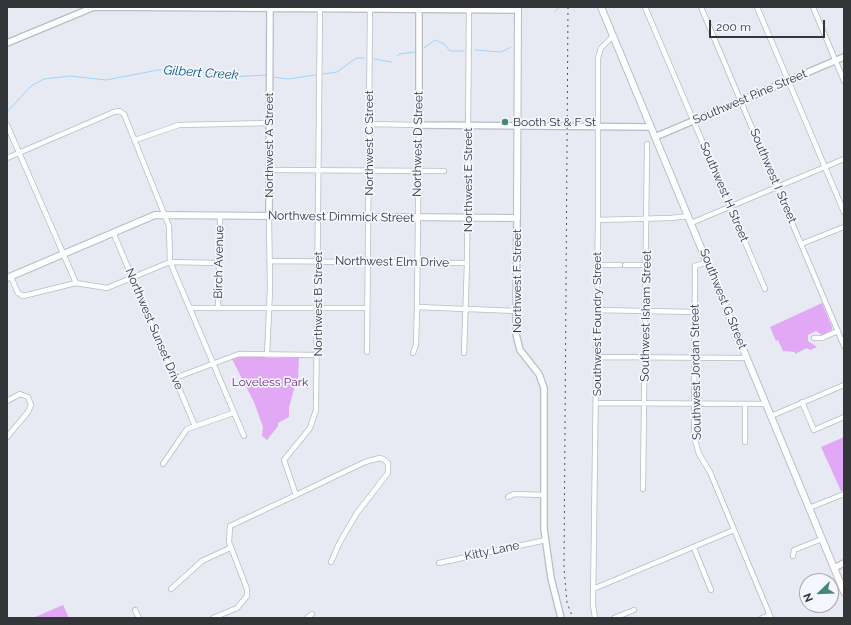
<!DOCTYPE html>
<style>
body{margin:0}
#map{position:relative;width:851px;height:625px;overflow:hidden;background:#e7e9f3;font-family:Raleway,sans-serif}
canvas{display:block}
.frame{position:absolute;inset:0;border:8px solid #343539;pointer-events:none}
.north{position:absolute;left:799px;top:573px;width:40px;height:40px;box-sizing:border-box;background:#f5f6ff;border:1px solid #a8a9b0;border-radius:50%;rotate:247deg;font-size:11px;font-weight:700;line-height:16px;text-align:center;color:#343539}
.north::after{content:'';display:block;margin:auto;width:14px;height:18px;background:#44887a;clip-path:polygon(50% 0,100% 100%,50% 72%,0 100%)}
.scale{position:absolute;left:709px;top:20px;width:116px;height:18px;box-sizing:border-box;border:2px solid #343539;border-top:0;padding-left:5px;font-size:12px;line-height:14px;white-space:nowrap;color:#343539;-webkit-text-stroke:3px #f5f6ff;paint-order:stroke}
</style>
<div id="map">
<canvas width="851" height="625"></canvas>
<div class="frame"></div>
<div class="north">N</div>
<div class="scale">200 m</div>
</div>
<script>
const g = document.querySelector('canvas').getContext('2d');
g.lineJoin = 'round';
function fillPath(path, color) { g.fillStyle = color; g.fill(path, 'evenodd'); }
const poly = rows => new Path2D(rows.map(r => 'M' + r).join(''));
function strokePath(path, color, width, dash) { g.strokeStyle = color; g.lineWidth = width; g.lineCap = dash ? 'butt' : 'round'; g.setLineDash(dash || []); g.stroke(path); }
function label(font, color, halo, rows, align = 'center') {
  g.font = font + ' Raleway,sans-serif'; g.lineWidth = 3.5; g.setLineDash([]); g.textBaseline = 'middle'; g.strokeStyle = halo; g.fillStyle = color; for (const [text, x, y, turn = 0] of rows) {
    g.save(); g.translate(x, y); g.rotate((+turn || 0) * Math.PI / 180); g.textAlign = isNaN(turn) ? turn : align; if (halo) g.strokeText(text, 0, 0); g.fillText(text, 0, 0); g.restore();
  }
}
fillPath(poly([
 [822,303,832,327,832,330,822,335,816,331,808,335,808,341,817,347,810,350,807,348,795,354,795,352,783,351,778,340,776,341,770,327],
 [242,355,274,358,299,357,298,382,295,385,289,408,289,417,278,423,278,426,267,440,262,436,263,427,254,402,232,359],
 [844,437,844,490,841,491,821,447],
 [63,605,69,618,33,618]
]), '#e2a8f6');
strokePath(poly([
 [555,11,560,7],
 [424,48,435,40,444,44,450,51,464,51],
 [475,50,501,52,511,47],
 [397,56,399,54,415,52],
 [374,59,391,62],
 [323,74,337,72,356,58,364,58],
 [273,77,288,79,315,75],
 [7,112,31,86,44,79,70,76,106,80,158,70,190,70,231,77,266,75]
]), '#9dd5fa', 1);
const minor = poly([
 [645,7,765,289],
 [701,7,844,346],
 [757,7,844,212],
 [813,7,844,81],
 [369,124,419,125,417,307,416,345,413,353],
 [7,125,76,283],
 [135,140,179,125,270,123],
 [7,158,114,112,119,111,124,114,169,226,170,262,244,436],
 [269,170,444,171],
 [598,220,671,218,689,216],
 [691,223,844,159],
 [113,232,195,426],
 [801,244,844,227],
 [269,261,467,263],
 [707,262,695,266,694,437,699,454,710,472,771,618],
 [597,265,620,265],
 [625,265,646,265],
 [11,277,18,293,23,296,76,283,107,288,170,262,219,263],
 [417,307,517,311],
 [190,308,367,308],
 [218,308,220,216],
 [596,310,695,312],
 [814,338,822,338,838,331],
 [367,352,370,7],
 [464,353,467,263,469,7],
 [267,355,270,289,269,216],
 [597,357,747,358],
 [175,378,239,354,318,355],
 [7,401,20,394,28,397,31,405,28,412,7,437],
 [802,402,814,430,844,417],
 [596,403,766,404],
 [745,404,745,442],
 [771,416,844,385],
 [163,464,187,429,233,413],
 [643,489,647,144],
 [296,495,365,462,380,458,383,459,388,463,388,473,357,513,340,542,331,562],
 [508,497,514,494,543,495],
 [809,508,844,494],
 [694,548,711,590],
 [793,556,794,550,822,539],
 [439,563,546,540],
 [171,589,202,561,230,548],
 [593,589,734,530],
 [135,610,139,618],
 [213,618,237,608,247,596,247,589,229,542,230,526,296,495,284,460,310,428,316,410,320,7],
 [307,618,312,614],
 [595,618,593,605,598,220,598,58,601,48,613,36],
 [614,618,634,610],
 [762,618,769,615]
]);
const tertiary = poly([
 [419,7,419,125,651,127],
 [7,43,94,7,518,10],
 [655,137,844,57],
 [269,216,270,7],
 [517,218,516,334,520,350,539,374,544,388,544,529,551,578,561,618],
 [834,568,844,563]
]);
const secondary = poly([
 [601,7,844,592],
 [7,278,155,215,517,218,518,7]
]);
strokePath(minor, '#b9bbc5', 6);
strokePath(tertiary, '#b9bbc5', 8);
strokePath(secondary, '#b9bbc5', 8);
strokePath(minor, '#fff', 4.5);
strokePath(tertiary, '#fff', 5.5);
strokePath(secondary, '#fff', 6);
strokePath(poly([
 [568,7,564,568,567,603,573,618]
]), '#515257', 1, [2, 4]);
for (const [x, y, r, color] of [
 [505,122,4,"#44887a"]
]) { const dot = new Path2D(); dot.arc(x, y, r, 0, 2 * Math.PI); g.fillStyle = color; g.fill(dot); strokePath(dot, '#f5f6ff', 1.5); }
label('12px', '#343539', '#f5f6ff', [
 ["Southwest Pine Street",750,97,-23],
 ["Northwest C Street",369,143,-90],
 ["Northwest D Street",418,144,-89],
 ["Northwest A Street",269,145,-90],
 ["Southwest I Street",773,176,67],
 ["Northwest E Street",468,180,-90],
 ["Southwest H Street",724,192,67],
 ["Northwest Dimmick Street",341,217,1],
 ["Birch Avenue",219,262,-89],
 ["Northwest Elm Drive",392,262,1],
 ["Northwest F Street",517,281,-90],
 ["Southwest G Street",723,299,68],
 ["Northwest B Street",318,304,-90],
 ["Southwest Isham Street",646,316,-89],
 ["Southwest Foundry Street",597,324,-90],
 ["Northwest Sunset Drive",154,329,67],
 ["Southwest Jordan Street",696,372,-91],
 ["Kitty Lane",492,551,-12]
]);
label('12px', '#343539', '#f5f6ff', [
 ["Booth St & F St",513,122]
], 'left');
label('12px', '#712887', '#f5f6ff', [
 ["Loveless Park",270,382]
]);
label('italic 13px', '#01567e', '#f5f6ff', [
 ["Gilbert Creek",201,73,4]
]);
</script>
